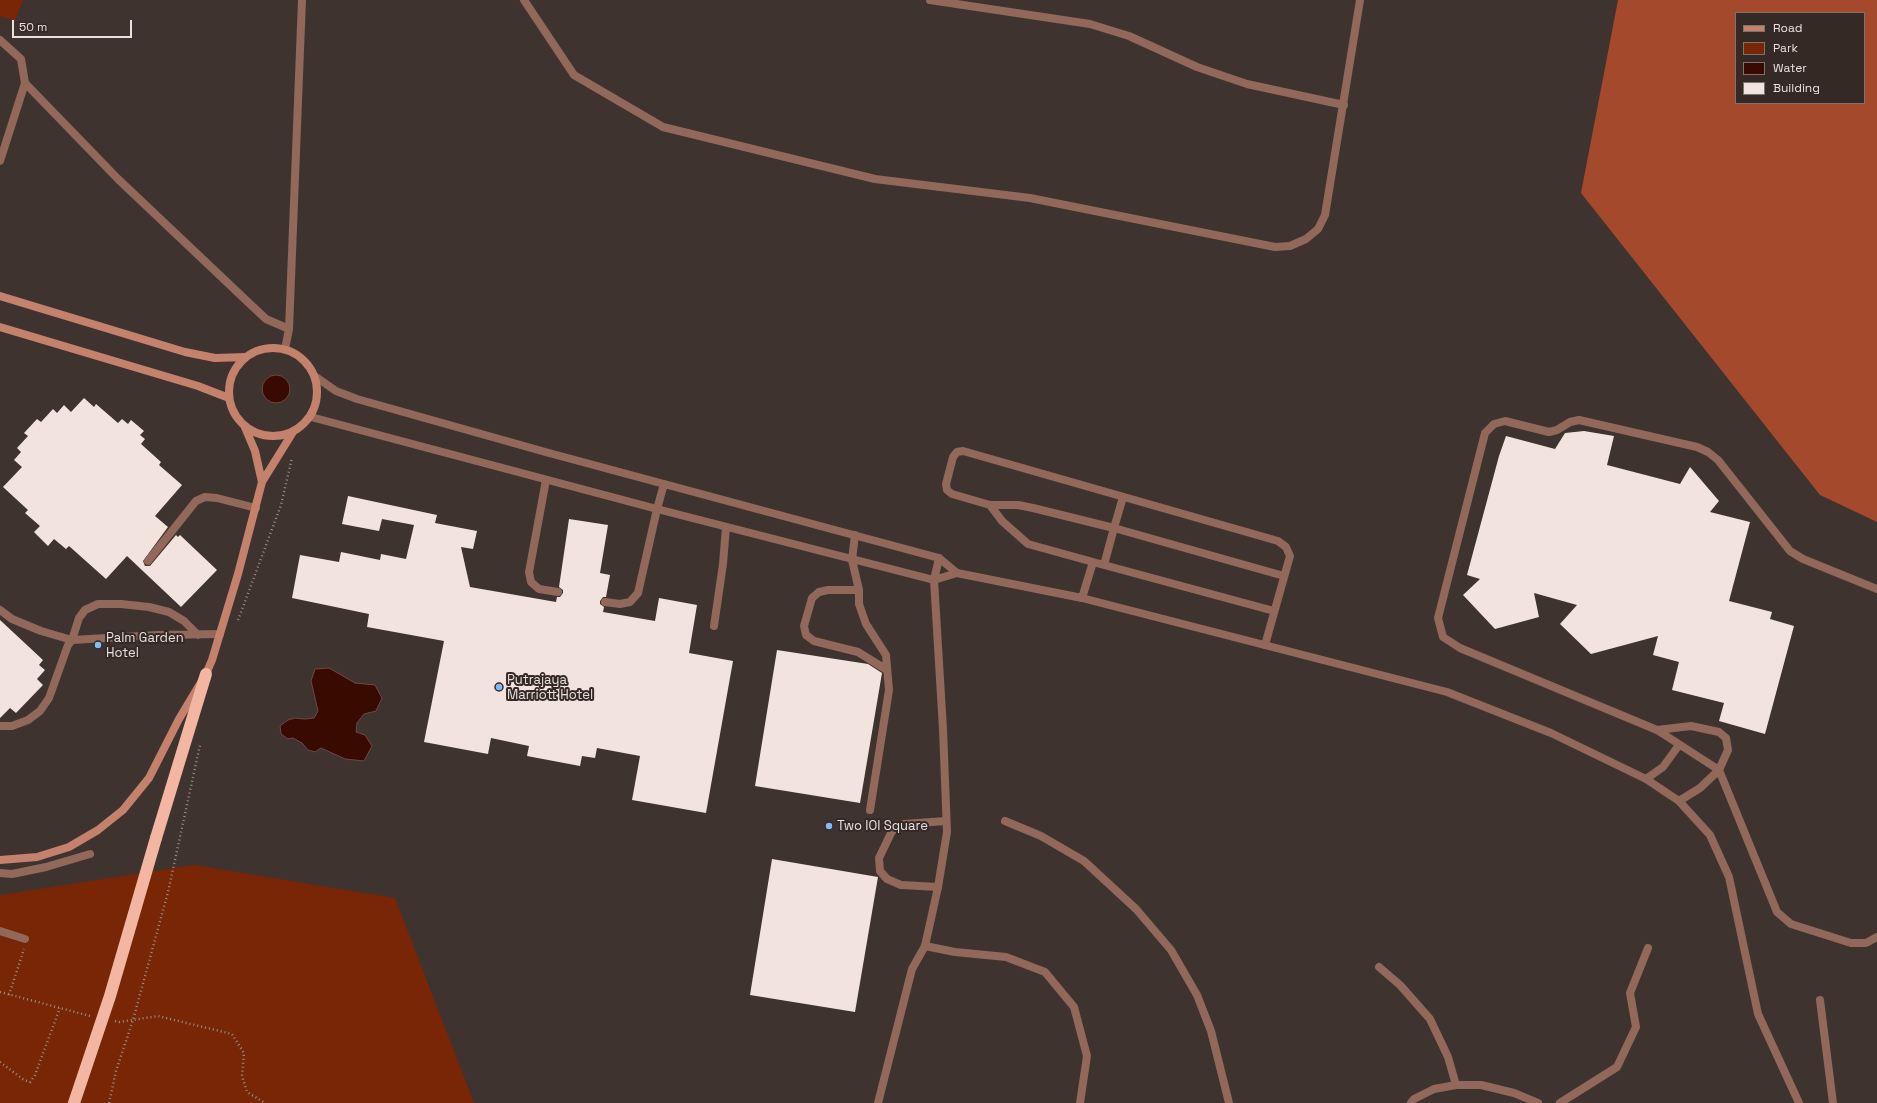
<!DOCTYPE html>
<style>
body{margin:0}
#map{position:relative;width:1877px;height:1103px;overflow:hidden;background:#3f332f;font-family:"Space Grotesk",sans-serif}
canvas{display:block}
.legend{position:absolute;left:1735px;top:12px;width:130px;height:92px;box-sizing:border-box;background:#342925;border:1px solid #7c736f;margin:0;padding:5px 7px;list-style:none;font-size:12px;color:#e9e1df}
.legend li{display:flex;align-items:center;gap:8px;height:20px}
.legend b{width:20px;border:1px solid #7c736f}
.scale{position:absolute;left:12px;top:20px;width:120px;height:18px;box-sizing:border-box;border:2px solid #e9e1df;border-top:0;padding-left:5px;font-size:12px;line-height:14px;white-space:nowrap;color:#e9e1df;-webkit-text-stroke:3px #342925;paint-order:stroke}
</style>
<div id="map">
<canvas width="1877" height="1103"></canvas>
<ul class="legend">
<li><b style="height:5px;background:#c4826d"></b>Road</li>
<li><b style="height:11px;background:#792606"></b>Park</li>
<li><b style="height:11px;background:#380a00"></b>Water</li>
<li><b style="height:11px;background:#f3e3de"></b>Building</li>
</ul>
<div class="scale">50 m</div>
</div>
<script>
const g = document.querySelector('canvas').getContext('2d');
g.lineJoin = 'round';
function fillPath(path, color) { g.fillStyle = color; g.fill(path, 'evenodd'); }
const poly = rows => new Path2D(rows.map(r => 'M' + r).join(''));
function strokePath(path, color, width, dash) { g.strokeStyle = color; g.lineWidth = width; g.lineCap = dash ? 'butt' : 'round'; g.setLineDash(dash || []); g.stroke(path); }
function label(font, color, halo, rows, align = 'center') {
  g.font = font + ' "Space Grotesk",sans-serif'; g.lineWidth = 4; g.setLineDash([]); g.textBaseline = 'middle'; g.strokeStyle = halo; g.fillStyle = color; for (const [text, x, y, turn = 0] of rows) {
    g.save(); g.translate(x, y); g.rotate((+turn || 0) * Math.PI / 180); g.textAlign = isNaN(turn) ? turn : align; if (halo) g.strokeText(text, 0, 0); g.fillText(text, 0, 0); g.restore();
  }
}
fillPath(poly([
 [0,0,23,0,15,21,0,16],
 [194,865,395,898,474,1103,0,1103,0,895]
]), '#792606');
fillPath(poly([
 [1618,0,1877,0,1877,522,1820,495,1581,193],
 [1736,13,1864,13,1864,103,1736,103]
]), '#a4492b');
const water = poly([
 '262 389a14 14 0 1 1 28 0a14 14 0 1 1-28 0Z',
 [329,668,355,683,375,685,382,698,376,711,364,714,357,723,356,732,365,735,372,746,364,761,345,759,321,748,315,752,308,750,302,743,293,738,288,739,281,734,280,726,288,720,295,718,305,719,314,718,318,711,311,681,315,669,329,668]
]);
fillPath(water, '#380a00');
strokePath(water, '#6d4a43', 1);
fillPath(poly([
 [84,398,94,407,96,404,118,423,122,419,128,424,131,420,144,431,140,435,145,439,141,444,161,462,159,465,182,485,155,516,168,527,143,561,145,566,150,566,176,535,178,537,180,535,217,570,181,607,127,556,106,579,69,546,66,549,54,539,48,546,34,532,40,526,25,513,28,510,3,487,22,467,14,460,21,452,17,448,28,436,24,433,37,419,41,422,53,409,57,413,64,405,71,412],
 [1584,431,1614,436,1607,465,1680,484,1690,467,1719,501,1710,512,1750,522,1729,601,1772,612,1770,619,1794,626,1765,734,1719,721,1724,703,1672,690,1679,662,1653,655,1658,636,1591,654,1560,624,1577,605,1534,593,1539,617,1495,629,1463,595,1480,579,1467,575,1499,456,1506,436,1555,449,1565,433],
 [348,496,437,515,435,523,477,531,473,549,461,547,470,587,556,602,557,597,560,597,563,593,563,590,559,587,569,519,608,525,600,573,610,575,606,597,603,597,600,601,600,604,604,607,603,612,655,621,659,598,697,605,689,653,733,661,706,813,632,800,640,756,597,748,595,758,582,756,580,766,527,756,529,746,491,738,488,754,424,742,444,641,367,627,369,614,292,598,300,555,339,562,341,552,380,560,381,554,406,559,414,525,382,519,379,531,342,524],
 [0,620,43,660,39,665,45,670,37,679,43,685,16,713,10,708,0,718],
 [777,650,868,664,882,673,860,803,755,786],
 [772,859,878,877,855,1012,750,995]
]), '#f3e3de');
strokePath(poly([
 [238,620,281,505,292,458],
 [0,992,90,1016],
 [9,995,24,949],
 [115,1021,119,1022,158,1016,232,1034,244,1053,242,1076,247,1092,265,1103],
 [0,1062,24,1080,30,1082,35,1075,60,1008],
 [109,1103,116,1071,133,1020,168,892,200,745]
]), '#998f8c', 2.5, [1, 3]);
strokePath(poly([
 [0,161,25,83],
 [546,480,529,572,531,582,539,589,558,592],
 [1123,497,1114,528,1284,576],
 [990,505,1002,521,1028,544,1093,562],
 [855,535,852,560,859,590,859,604,866,624,886,655,889,690,870,810],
 [148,561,196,501,205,497,217,498,256,508],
 [1104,565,1114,528,1033,508,1018,505,990,505,952,494,947,490,946,484,953,457,957,452,963,451,1278,541,1286,547,1290,556,1265,645],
 [1877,589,1803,559,1790,551,1718,460,1708,452,1697,447,1579,420,1570,422,1557,430,1549,432,1505,421,1494,424,1485,433,1438,618,1443,637,1460,648,1657,730,1719,770,1777,912,1791,924,1851,943,1866,943,1877,937],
 [859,590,828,590,819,592,812,598,804,626,806,635,814,641,858,652,887,670],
 [1082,598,1093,562,1274,611],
 [605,602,620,604,630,602,638,593,657,509,664,484],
 [0,610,12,619,41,631,72,640,79,618,85,610,98,604,121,604,149,607,169,612,184,621,198,635],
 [714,626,723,564,726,527],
 [0,726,12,726,28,720,40,711,49,698,68,645,72,640,158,635,220,634],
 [1657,730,1691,726,1719,732,1726,738,1728,750,1719,770,1700,788,1679,801],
 [1646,779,1663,767,1679,745],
 [0,873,12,874,46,867,90,854],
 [938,887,901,885,887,879,880,871,879,858,892,831,904,824,946,821],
 [0,931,25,939],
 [925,946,955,952,1006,957,1045,972,1074,1007,1087,1056,1080,1103],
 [1379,967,1400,985,1430,1019,1448,1057,1456,1085],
 [1820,1000,1833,1103],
 [1560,1103,1617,1067,1636,1027,1630,993,1648,948]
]), '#91685a', 8);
strokePath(poly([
 [524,0,574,75,663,127,875,179,1030,198,1275,247,1290,246,1306,239,1318,229,1325,215,1360,0],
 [930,0,1090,24,1129,36,1197,67,1247,84,1344,105],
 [0,40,21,59,25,83,118,179,250,304,266,319,289,329],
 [285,349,289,329,302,0],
 [316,377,336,391,357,399,549,453,939,558,957,573],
 [311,417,657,509,934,580,957,573,1082,598,1447,692,1551,733,1646,779,1679,801,1710,835,1729,877,1758,1014,1799,1103],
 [1005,821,1041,836,1084,861,1136,909,1171,950,1197,995,1211,1031,1229,1103],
 [878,1103,912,969,925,946,938,887,947,832,943,729,934,580,939,558],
 [1411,1103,1414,1099,1434,1089,1456,1085,1481,1085,1514,1093,1538,1103]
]), '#91685a', 8);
strokePath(poly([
 [0,296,185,352,215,358,245,357],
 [0,327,198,386,229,398],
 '229 392a44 44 0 1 1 88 0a44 44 0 1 1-88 0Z',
 [244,425,255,451,262,482],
 [0,860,37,857,69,847,98,830,123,810,149,778,179,719,206,674,212,660,238,574,262,482,293,432]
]), '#c4826d', 8);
strokePath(poly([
 [156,838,206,674]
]), '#f3b6a2', 12);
strokePath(poly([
 [74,1103,110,996,156,838]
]), '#f3b6a2', 12);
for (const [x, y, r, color] of [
 [98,645,4,"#7fbdfa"],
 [499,687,4,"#7fbdfa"],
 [829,826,4,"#7fbdfa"]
]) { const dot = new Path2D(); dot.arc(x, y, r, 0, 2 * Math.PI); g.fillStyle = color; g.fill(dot); strokePath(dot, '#342925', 1.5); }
label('13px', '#e9e1df', '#342925', [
 ["Palm Garden",106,638],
 ["Hotel",106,653],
 ["Putrajaya",507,680],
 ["Marriott Hotel",507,695],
 ["Two IOI Square",837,826]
], 'left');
</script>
